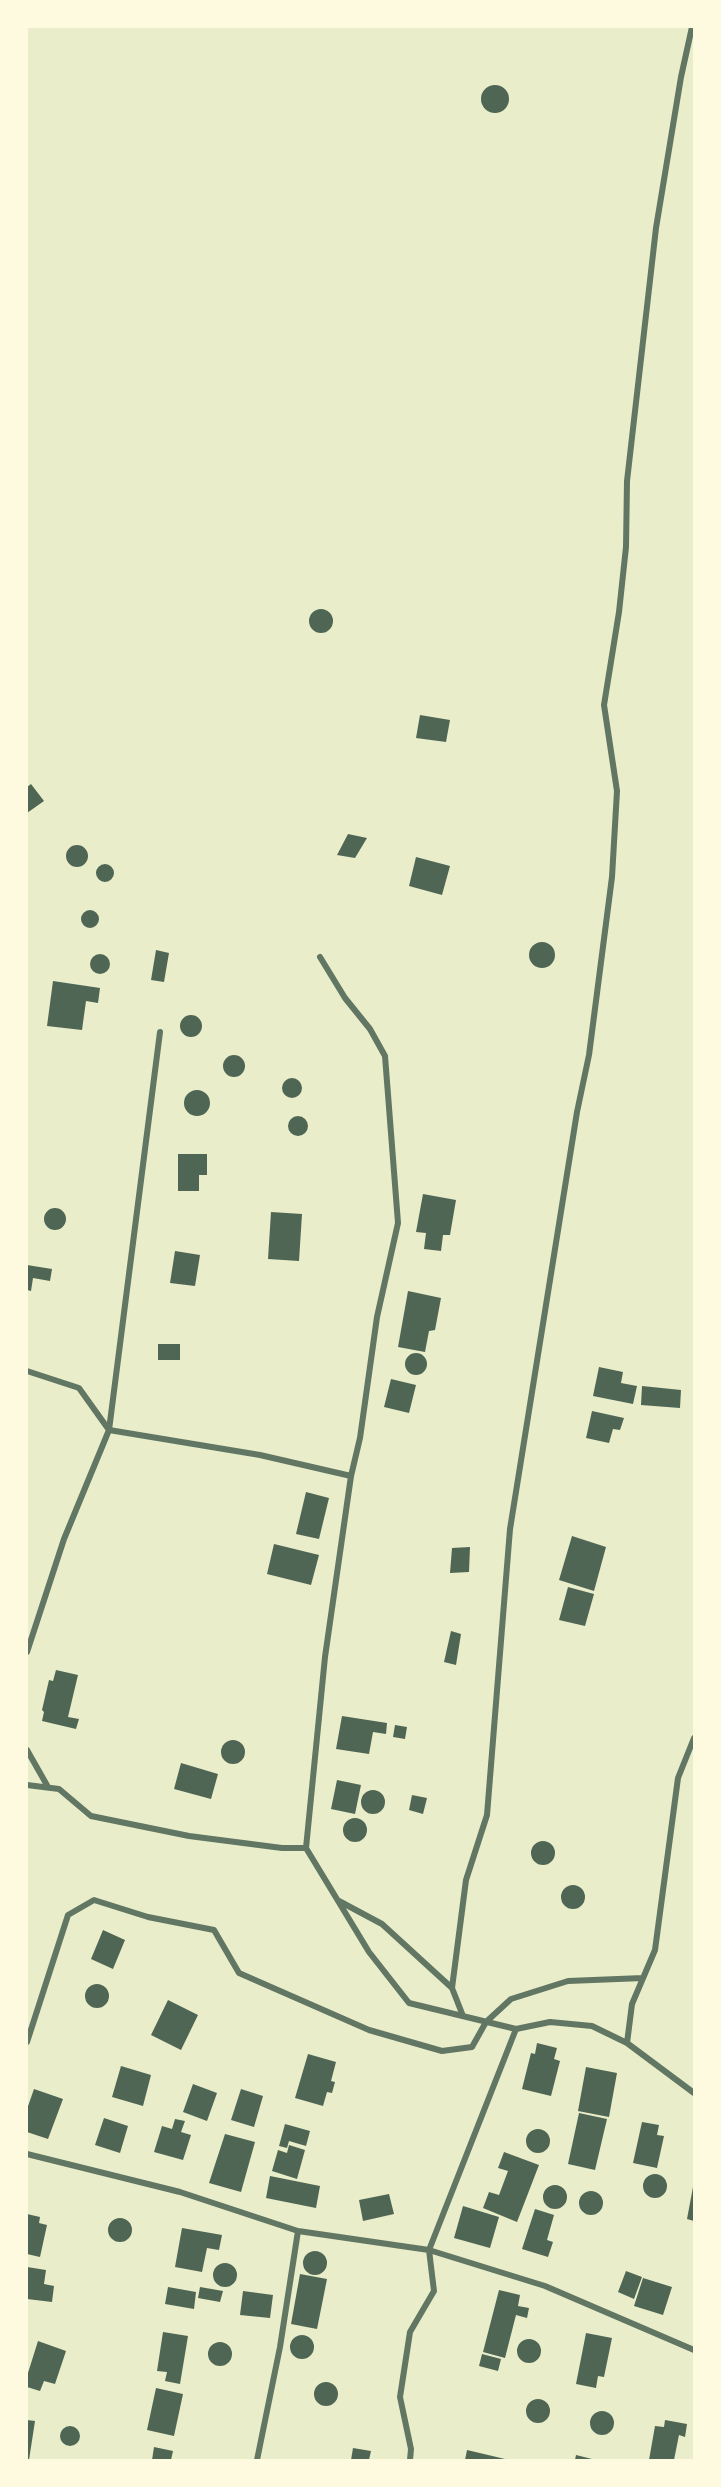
<!DOCTYPE html>
<style>
body{margin:0}
#map{position:relative;width:721px;height:2487px;overflow:hidden;background:#e9edc9;font-family:Commissioner,sans-serif}
canvas{display:block}
.frame{position:absolute;inset:0;border:28px solid #fefae0;pointer-events:none}
</style>
<div id="map">
<canvas width="721" height="2487"></canvas>
<div class="frame"></div>
</div>
<script>
const g = document.querySelector('canvas').getContext('2d');
g.lineJoin = 'round';
function fillPath(path, color) { g.fillStyle = color; g.fill(path, 'evenodd'); }
const poly = rows => new Path2D(rows.map(r => 'M' + r).join(''));
function strokePath(path, color, width, dash) { g.strokeStyle = color; g.lineWidth = width; g.lineCap = dash ? 'butt' : 'round'; g.setLineDash(dash || []); g.stroke(path); }
fillPath(poly([
 '481 99a14 14 0 1 1 28 0a14 14 0 1 1-28 0Z',
 '309 621a12 12 0 1 1 24 0a12 12 0 1 1-24 0Z',
 [420,715,450,720,446,742,416,738],
 [31,784,44,801,27,813,27,787],
 [348,834,367,838,355,858,337,855],
 '66 856a11 11 0 1 1 22 0a11 11 0 1 1-22 0Z',
 [416,857,450,866,442,895,409,886],
 '96 873a9 9 0 1 1 18 0a9 9 0 1 1-18 0Z',
 '81 919a9 9 0 1 1 18 0a9 9 0 1 1-18 0Z',
 '529 955a13 13 0 1 1 26 0a13 13 0 1 1-26 0Z',
 [156,950,169,953,164,982,151,980],
 '90 964a10 10 0 1 1 20 0a10 10 0 1 1-20 0Z',
 [53,981,100,988,98,1003,86,1001,82,1030,47,1026],
 '180 1026a11 11 0 1 1 22 0a11 11 0 1 1-22 0Z',
 '223 1066a11 11 0 1 1 22 0a11 11 0 1 1-22 0Z',
 '282 1088a10 10 0 1 1 20 0a10 10 0 1 1-20 0Z',
 '184 1103a13 13 0 1 1 26 0a13 13 0 1 1-26 0Z',
 '288 1126a10 10 0 1 1 20 0a10 10 0 1 1-20 0Z',
 [178,1154,207,1154,207,1175,199,1175,199,1191,178,1191],
 [423,1194,456,1200,450,1235,443,1235,441,1251,424,1249,426,1233,416,1232],
 '44 1219a11 11 0 1 1 22 0a11 11 0 1 1-22 0Z',
 [271,1212,302,1214,299,1261,268,1259],
 [175,1251,200,1255,195,1286,170,1283],
 [27,1265,52,1269,50,1281,33,1278,31,1291,27,1290],
 [408,1291,441,1298,435,1330,429,1331,425,1352,398,1347],
 [158,1344,180,1344,180,1360,158,1360],
 '405 1364a11 11 0 1 1 22 0a11 11 0 1 1-22 0Z',
 [599,1367,623,1372,621,1383,637,1386,633,1404,593,1396],
 [391,1379,416,1385,409,1413,384,1407],
 [642,1386,681,1390,680,1408,641,1405],
 [592,1411,624,1418,620,1430,613,1429,609,1443,586,1438],
 [306,1492,329,1498,319,1539,296,1534],
 [572,1536,606,1547,594,1591,559,1580],
 [274,1544,319,1555,311,1585,267,1574],
 [470,1547,469,1572,450,1573,452,1548],
 [568,1587,594,1594,585,1626,559,1620],
 [451,1631,461,1634,456,1665,444,1662],
 [56,1670,78,1675,68,1717,79,1719,76,1729,42,1721,44,1712,42,1710,49,1680,53,1681],
 [342,1716,387,1723,386,1734,373,1732,369,1754,336,1749],
 [395,1725,407,1727,405,1739,393,1737],
 '221 1752a12 12 0 1 1 24 0a12 12 0 1 1-24 0Z',
 [181,1763,218,1774,211,1799,174,1789],
 [337,1780,361,1785,355,1814,331,1809],
 '361 1802a12 12 0 1 1 24 0a12 12 0 1 1-24 0Z',
 [412,1795,427,1798,423,1814,409,1810],
 '343 1830a12 12 0 1 1 24 0a12 12 0 1 1-24 0Z',
 '531 1853a12 12 0 1 1 24 0a12 12 0 1 1-24 0Z',
 '561 1897a12 12 0 1 1 24 0a12 12 0 1 1-24 0Z',
 [103,1930,125,1940,113,1969,91,1959],
 '85 1996a12 12 0 1 1 24 0a12 12 0 1 1-24 0Z',
 [168,2000,198,2015,181,2050,151,2035],
 [537,2043,557,2048,554,2059,560,2061,551,2096,522,2089,531,2053,535,2054],
 [308,2054,336,2062,331,2081,335,2082,332,2093,327,2092,323,2106,295,2098],
 [121,2066,151,2075,143,2106,112,2097],
 [586,2067,617,2073,609,2117,578,2111],
 [193,2084,217,2093,207,2121,183,2112],
 [34,2089,63,2099,48,2139,27,2132,27,2109],
 [241,2089,263,2096,254,2127,231,2120],
 [579,2113,607,2119,595,2170,568,2164],
 [104,2118,128,2126,120,2153,95,2145],
 [175,2119,185,2121,181,2132,191,2135,183,2160,154,2152,162,2126,172,2129],
 [642,2122,659,2125,657,2135,664,2136,657,2168,633,2163],
 [285,2124,310,2131,306,2146,289,2141,287,2148,279,2146],
 '526 2141a12 12 0 1 1 24 0a12 12 0 1 1-24 0Z',
 [225,2134,255,2142,241,2192,209,2183],
 [289,2145,305,2150,297,2179,272,2171,278,2150,287,2153],
 [504,2152,539,2165,517,2222,483,2208,489,2192,499,2195,508,2171,498,2168],
 '643 2186a12 12 0 1 1 24 0a12 12 0 1 1-24 0Z',
 [270,2176,320,2186,316,2208,266,2198],
 '543 2197a12 12 0 1 1 24 0a12 12 0 1 1-24 0Z',
 [693,2187,694,2187,694,2221,687,2219],
 '579 2203a12 12 0 1 1 24 0a12 12 0 1 1-24 0Z',
 [389,2194,394,2214,363,2221,359,2200],
 [463,2206,499,2217,490,2248,454,2238],
 [535,2209,554,2215,547,2240,553,2242,548,2257,522,2249],
 [27,2214,40,2217,39,2223,47,2225,40,2257,27,2254],
 '108 2230a12 12 0 1 1 24 0a12 12 0 1 1-24 0Z',
 [182,2228,222,2235,219,2250,207,2248,202,2272,175,2267],
 '303 2263a12 12 0 1 1 24 0a12 12 0 1 1-24 0Z',
 '213 2275a12 12 0 1 1 24 0a12 12 0 1 1-24 0Z',
 [27,2267,46,2270,44,2284,54,2286,52,2302,27,2299],
 [626,2271,642,2277,634,2299,618,2292],
 [300,2274,327,2279,317,2329,291,2324],
 [643,2278,672,2287,663,2315,634,2306],
 [168,2287,196,2292,194,2309,165,2304],
 [200,2287,223,2291,220,2302,198,2298],
 [499,2290,520,2295,518,2306,529,2308,527,2318,516,2315,505,2358,483,2352],
 [243,2291,273,2295,270,2318,240,2315],
 [163,2332,188,2336,180,2384,165,2381,167,2372,157,2371],
 [586,2333,612,2338,604,2377,598,2376,596,2388,576,2384],
 '290 2347a12 12 0 1 1 24 0a12 12 0 1 1-24 0Z',
 '517 2351a12 12 0 1 1 24 0a12 12 0 1 1-24 0Z',
 [38,2341,66,2351,55,2384,44,2381,40,2391,27,2387,27,2376],
 '208 2354a12 12 0 1 1 24 0a12 12 0 1 1-24 0Z',
 [482,2354,501,2359,498,2371,479,2366],
 '314 2394a12 12 0 1 1 24 0a12 12 0 1 1-24 0Z',
 [156,2388,183,2394,174,2436,147,2430],
 '526 2411a12 12 0 1 1 24 0a12 12 0 1 1-24 0Z',
 '590 2423a12 12 0 1 1 24 0a12 12 0 1 1-24 0Z',
 [27,2420,35,2421,29,2460,27,2460],
 [665,2420,687,2424,685,2437,679,2435,674,2460,649,2460,655,2426,664,2427],
 '60 2436a10 10 0 1 1 20 0a10 10 0 1 1-20 0Z',
 [154,2447,173,2451,171,2460,152,2460],
 [353,2448,371,2451,369,2460,351,2460],
 [467,2450,505,2459,505,2460,465,2460],
 [576,2455,592,2459,592,2460,575,2460]
]), '#4f6655');
strokePath(poly([
 [320,957,345,998,370,1029,385,1056,398,1223,377,1317,360,1438,351,1476,325,1657,306,1848,369,1952,409,2003,516,2029,550,2022,592,2026,627,2043,694,2093],
 [160,1032,109,1430,260,1455,351,1476],
 [27,1371,79,1388,109,1430,64,1539,27,1652],
 [27,1750,48,1787],
 [27,1785,59,1789,91,1816,189,1836,282,1848,306,1848],
 [339,1901,382,1924,452,1988,463,2016],
 [452,1988,466,1880,487,1815,510,1529,577,1112,589,1055,612,877,617,791,604,705,619,612,626,547,627,481,656,228,681,77,692,27],
 [27,2042,68,1915,94,1900,148,1917,214,1930,239,1973,369,2030,442,2051,472,2047,486,2022,511,1999,568,1981,643,1978],
 [627,2043,632,2004,655,1950,678,1778,694,1738],
 [27,2154,180,2192,298,2231,429,2250,545,2286,694,2350],
 [257,2460,280,2347,298,2231],
 [410,2460,411,2449,400,2397,410,2332,434,2291,429,2250,516,2029]
]), '#617663', 6);
</script>
